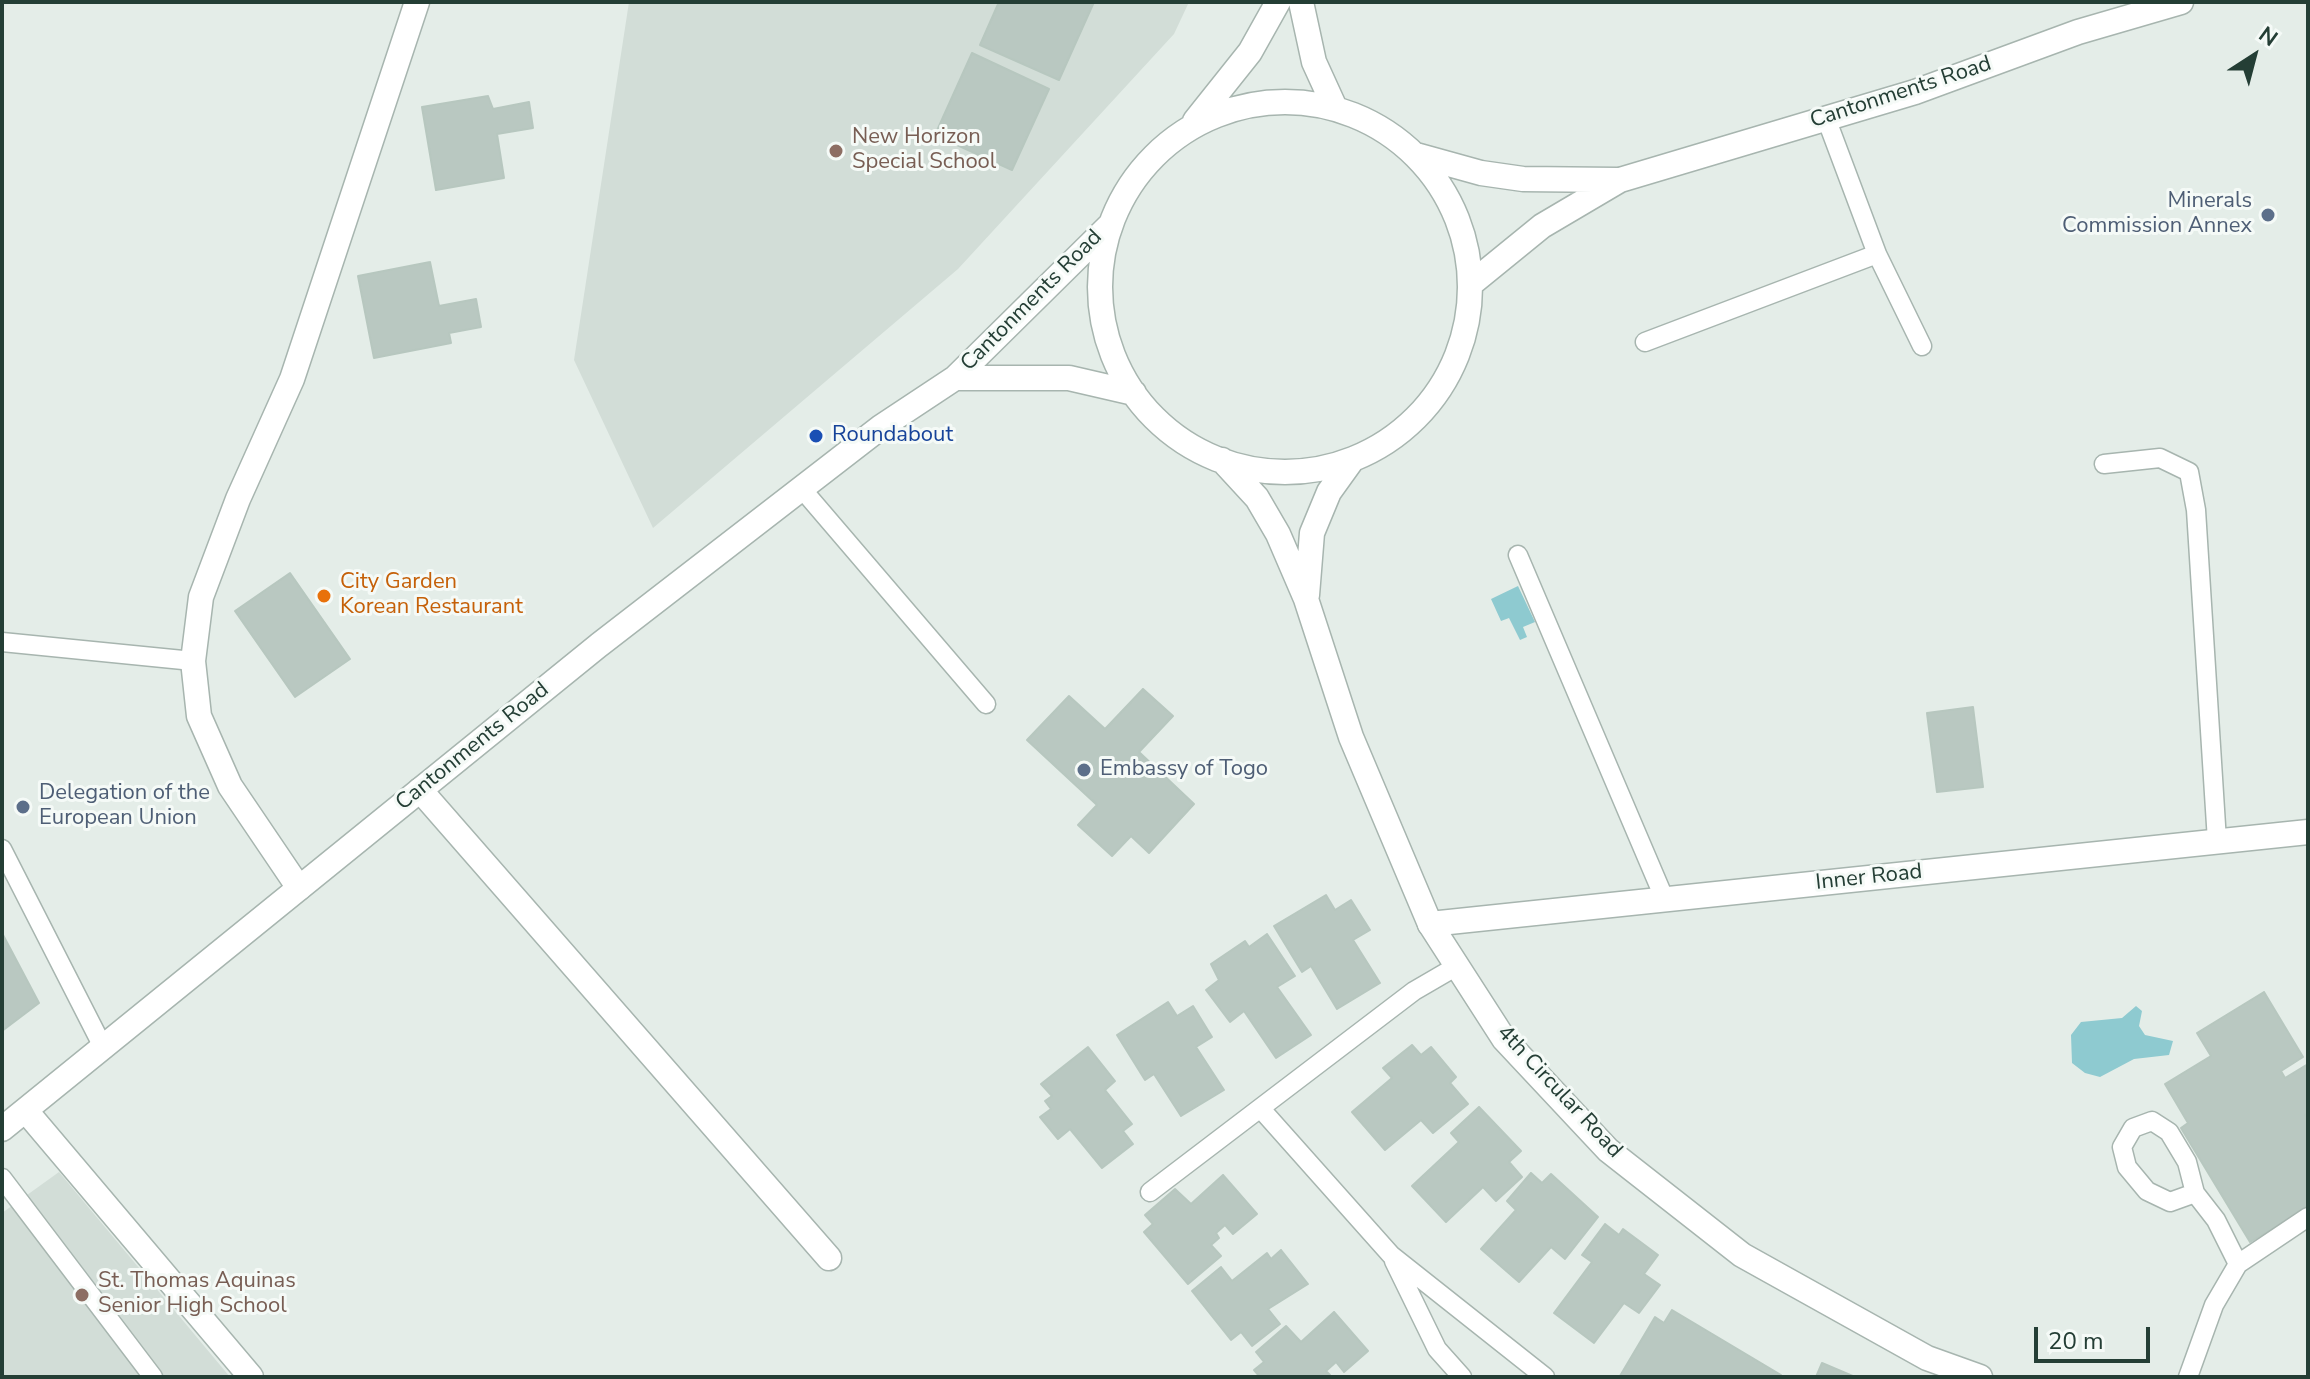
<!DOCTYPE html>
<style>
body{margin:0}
#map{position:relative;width:2310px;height:1379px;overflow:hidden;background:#e4ede8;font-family:"Nunito Sans",sans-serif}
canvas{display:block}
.frame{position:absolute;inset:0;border:4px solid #243e35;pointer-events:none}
.north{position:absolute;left:2214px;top:16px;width:80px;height:80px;-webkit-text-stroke:6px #f5faf7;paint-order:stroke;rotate:36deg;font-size:22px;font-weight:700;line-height:32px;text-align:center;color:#243e35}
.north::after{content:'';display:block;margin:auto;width:28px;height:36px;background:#243e35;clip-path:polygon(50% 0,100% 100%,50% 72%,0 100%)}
.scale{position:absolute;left:2034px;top:1327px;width:116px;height:36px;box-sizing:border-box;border:4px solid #243e35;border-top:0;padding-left:10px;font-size:24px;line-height:28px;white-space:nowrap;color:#243e35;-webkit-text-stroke:6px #f5faf7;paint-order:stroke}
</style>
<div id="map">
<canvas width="2310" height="1379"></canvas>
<div class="frame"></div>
<div class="north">N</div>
<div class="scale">20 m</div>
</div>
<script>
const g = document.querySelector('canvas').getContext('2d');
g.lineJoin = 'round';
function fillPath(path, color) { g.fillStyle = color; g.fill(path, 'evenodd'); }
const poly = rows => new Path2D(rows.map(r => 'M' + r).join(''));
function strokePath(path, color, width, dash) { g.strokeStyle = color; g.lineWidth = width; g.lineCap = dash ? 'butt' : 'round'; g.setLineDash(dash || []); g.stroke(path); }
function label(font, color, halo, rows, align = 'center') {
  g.font = font + ' "Nunito Sans",sans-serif'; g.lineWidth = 6; g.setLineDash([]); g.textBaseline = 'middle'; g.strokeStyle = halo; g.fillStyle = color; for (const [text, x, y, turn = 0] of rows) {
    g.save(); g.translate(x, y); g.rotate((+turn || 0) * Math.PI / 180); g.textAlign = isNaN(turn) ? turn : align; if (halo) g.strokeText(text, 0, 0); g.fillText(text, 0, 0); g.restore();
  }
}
fillPath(poly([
 [629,2,1189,2,1174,34,958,269,653,528,574,360],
 [59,1172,230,1377,2,1377,2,1213]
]), '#d2ddd7');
fillPath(poly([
 [1518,586,1535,622,1523,627,1527,637,1520,640,1509,618,1501,621,1491,599],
 [2136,1006,2142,1011,2139,1026,2145,1035,2173,1041,2169,1055,2134,1059,2100,1077,2085,1073,2072,1063,2071,1035,2081,1022,2122,1018]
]), '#8ecad0');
const building = poly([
 [999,2,1094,2,1059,80,980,45,999,2],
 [972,53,1049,89,1012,170,935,135,972,53],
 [488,96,493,109,529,102,533,128,497,134,504,178,436,190,422,107,488,96],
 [430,262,439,306,476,299,481,327,449,333,451,343,374,358,358,276,430,262],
 [290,573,350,659,295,697,235,611,290,573],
 [1143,689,1173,716,1139,752,1194,804,1149,853,1131,836,1112,856,1078,825,1097,805,1027,740,1069,696,1105,729,1143,689],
 [1973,707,1983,787,1937,792,1927,713,1973,707],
 [1326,895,1335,910,1351,900,1370,930,1353,940,1380,983,1337,1009,1311,966,1302,972,1274,926,1326,895],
 [2,933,39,1003,2,1031,2,933],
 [1267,934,1295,976,1277,987,1311,1035,1276,1058,1244,1011,1230,1022,1206,990,1219,980,1211,964,1245,941,1249,947,1267,934],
 [2264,992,2303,1057,2281,1071,2285,1078,2308,1064,2308,1113,2305,1115,2308,1120,2308,1208,2250,1242,2181,1128,2188,1123,2165,1084,2211,1056,2197,1033,2264,992],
 [1168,1002,1177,1016,1193,1006,1212,1037,1196,1047,1224,1090,1181,1116,1154,1074,1145,1080,1117,1035,1168,1002],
 [1412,1045,1421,1055,1431,1047,1456,1077,1450,1083,1468,1104,1433,1133,1421,1120,1385,1150,1352,1112,1392,1078,1383,1068,1412,1045],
 [1088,1047,1115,1081,1105,1090,1132,1124,1123,1131,1133,1144,1102,1168,1070,1129,1058,1139,1040,1117,1051,1109,1045,1101,1052,1096,1041,1084,1088,1047],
 [1479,1107,1521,1151,1509,1162,1522,1177,1496,1201,1483,1187,1446,1222,1412,1186,1459,1142,1451,1133,1479,1107],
 [1531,1173,1542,1183,1551,1174,1598,1217,1565,1259,1551,1247,1519,1282,1481,1249,1516,1210,1507,1201,1531,1173],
 [1223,1175,1257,1214,1233,1234,1225,1225,1216,1233,1219,1238,1211,1245,1221,1256,1188,1284,1144,1232,1153,1224,1145,1215,1175,1189,1191,1204,1223,1175],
 [1605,1224,1619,1235,1623,1229,1658,1255,1644,1274,1660,1285,1639,1313,1624,1303,1594,1343,1554,1313,1592,1262,1582,1255,1605,1224],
 [1281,1250,1308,1284,1268,1309,1280,1324,1252,1346,1241,1332,1231,1340,1192,1291,1221,1267,1232,1281,1267,1253,1271,1259,1281,1250],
 [1672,1310,1781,1375,1779,1377,1620,1376,1655,1317,1664,1323,1672,1310],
 [1334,1312,1368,1351,1344,1372,1336,1362,1326,1371,1330,1375,1327,1377,1260,1377,1254,1370,1264,1362,1256,1352,1286,1326,1301,1342,1334,1312],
 [1822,1363,1855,1377,1816,1377,1822,1363]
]);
fillPath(building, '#b9c8c1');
strokePath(building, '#b7c7bf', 2);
const service = poly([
 [1877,254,1922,346],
 [1645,342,1877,254,1826,118],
 [2104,464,2160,458,2189,472,2196,510,2217,841],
 [802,489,986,704],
 [1518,555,1665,900],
 [2,642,193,661],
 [2,849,103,1047],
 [1261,1109,1391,1255,1545,1377],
 [2,1178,153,1377],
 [1150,1192,1414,991,1457,966],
 [2195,1193,2170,1202,2147,1191,2127,1167,2122,1147,2133,1128,2152,1121,2169,1132,2187,1162,2195,1193,2216,1220,2238,1264],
 [1394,1261,1437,1349,1462,1377],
 [2188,1377,2214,1305,2238,1264,2308,1217]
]);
const minor = poly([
 [420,790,829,1258],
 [299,888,230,786,199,716,193,661,201,597,238,499,292,379,417,2],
 [1430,924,2308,832],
 [26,1111,251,1377]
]);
const tertiary = poly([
 [1301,2,1314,62,1335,108],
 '1100 287a185 185 0 1 1 370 0a185 185 0 1 1-370 0Z',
 [1195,121,1250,52,1278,2],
 [1416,155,1481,173,1523,179,1617,180],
 [1472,283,1542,226,1620,180,1915,92,2078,32,2181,2],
 [955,378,1069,378,1134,393],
 [1222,460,1257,498,1278,534,1306,599,1351,737,1430,924,1504,1039,1608,1150,1742,1255,1927,1358,1980,1377],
 [1307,595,1312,533,1329,492,1352,460],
 [2,1129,599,645,881,427,955,378,1110,225]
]);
strokePath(service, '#a7b5af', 21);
strokePath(minor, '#a7b5af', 27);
strokePath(tertiary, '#a7b5af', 27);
strokePath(service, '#fff', 18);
strokePath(minor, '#fff', 24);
strokePath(tertiary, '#fff', 24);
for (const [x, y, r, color] of [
 [836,151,8,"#8d6e63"],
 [2268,215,8,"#5c6f8a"],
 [816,436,8,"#1a4fb4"],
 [324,596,8,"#e8710a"],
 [1084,770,8,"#5c6f8a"],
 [23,807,8,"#5c6f8a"],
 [82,1295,8,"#8d6e63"]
]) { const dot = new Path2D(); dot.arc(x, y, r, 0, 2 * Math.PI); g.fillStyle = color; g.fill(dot); strokePath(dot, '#f5faf7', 3); }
label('22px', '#243e35', '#f5faf7', [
 ["Cantonments Road",1901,93,-18],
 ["Cantonments Road",1032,301,-45],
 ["Cantonments Road",473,747,-39],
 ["Inner Road",1869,878,-6],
 ["4th Circular Road",1559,1092,47]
]);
label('22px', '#785e54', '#f5faf7', [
 ["New Horizon",852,138],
 ["Special School",852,163],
 ["St. Thomas Aquinas",98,1282],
 ["Senior High School",98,1307]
], 'left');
label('22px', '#4e5e75', '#f5faf7', [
 ["Minerals",2252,202,"right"],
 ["Commission Annex",2252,227,"right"],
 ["Embassy of Togo",1100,770],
 ["Delegation of the",39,794],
 ["European Union",39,819]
], 'left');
label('22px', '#164399', '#f5faf7', [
 ["Roundabout",832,436]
], 'left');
label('22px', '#c56008', '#f5faf7', [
 ["City Garden",340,583],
 ["Korean Restaurant",340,608]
], 'left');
</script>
